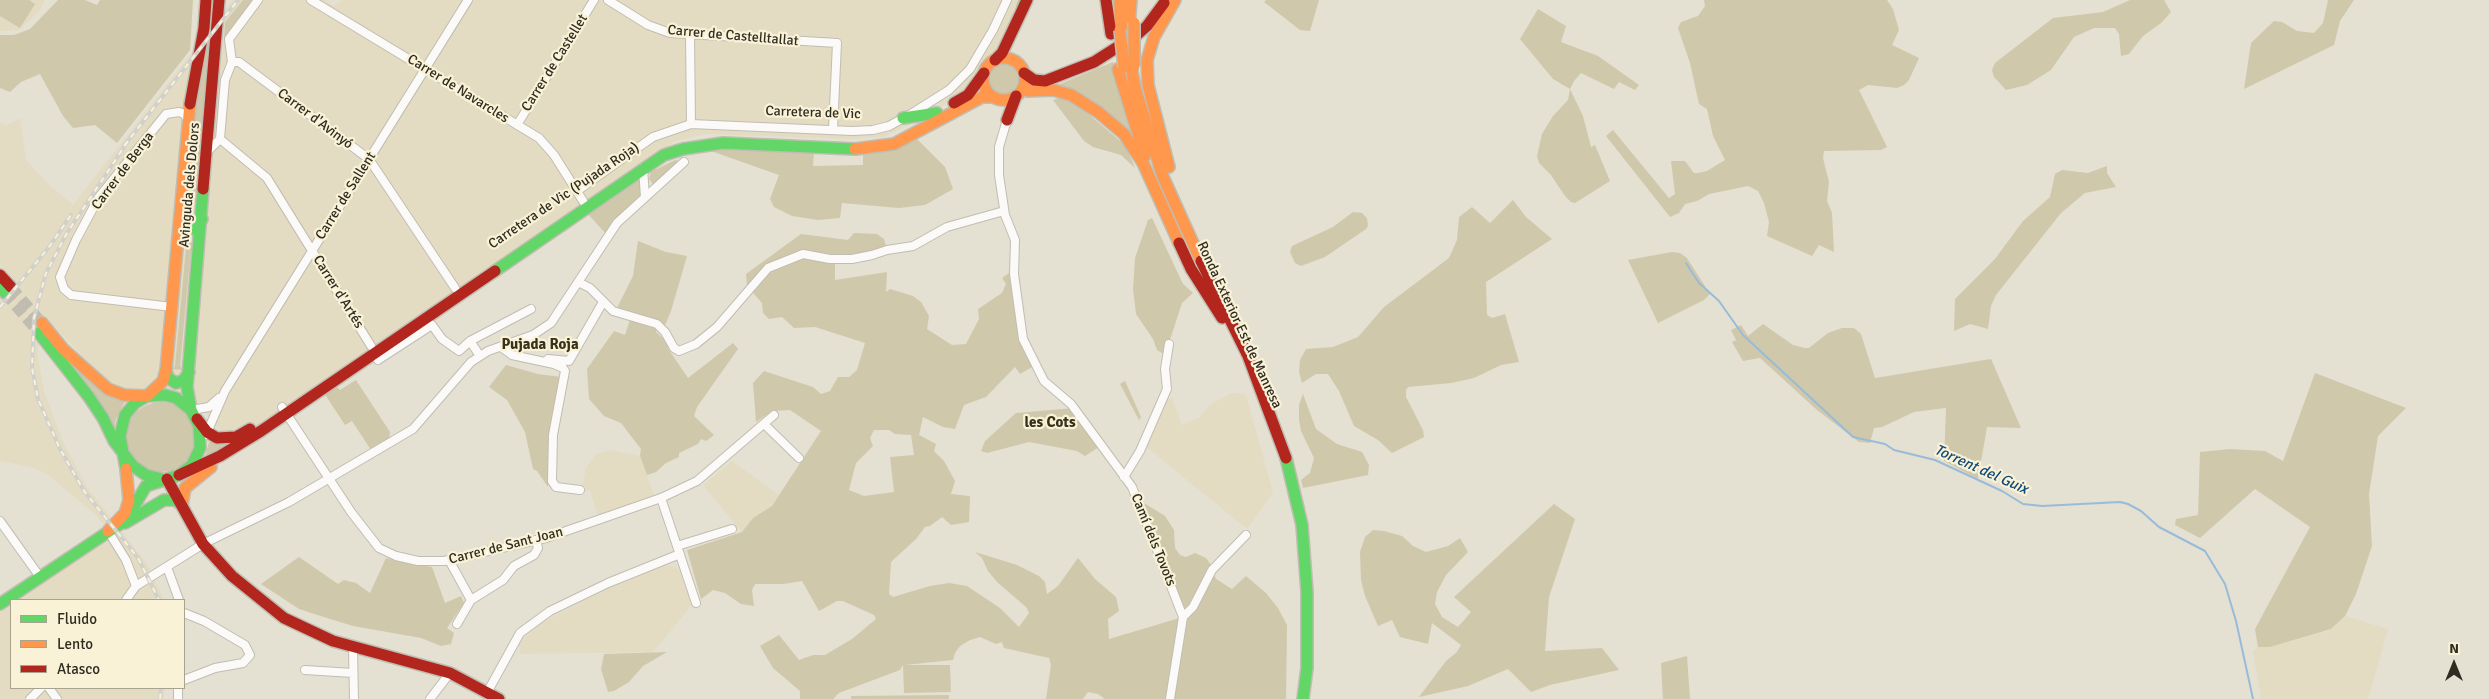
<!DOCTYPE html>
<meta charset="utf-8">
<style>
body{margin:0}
#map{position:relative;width:2489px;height:699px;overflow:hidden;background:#e4e0d2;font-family:Signika,sans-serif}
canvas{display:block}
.legend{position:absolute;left:10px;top:599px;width:175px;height:90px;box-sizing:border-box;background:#f9f2d7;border:1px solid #a8a38f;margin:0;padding:6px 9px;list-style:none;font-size:15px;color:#2f2c22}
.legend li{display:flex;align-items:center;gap:10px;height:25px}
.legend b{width:25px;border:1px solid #a8a38f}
.north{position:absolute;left:2429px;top:639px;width:50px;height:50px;-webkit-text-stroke:4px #f9f2d7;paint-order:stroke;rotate:0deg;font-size:14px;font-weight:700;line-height:20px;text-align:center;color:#2f2c22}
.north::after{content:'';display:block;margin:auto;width:18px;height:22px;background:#2f2c22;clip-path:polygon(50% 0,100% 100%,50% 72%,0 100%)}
</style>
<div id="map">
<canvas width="2489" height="699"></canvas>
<ul class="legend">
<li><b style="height:6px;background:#63d668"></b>Fluido</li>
<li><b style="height:6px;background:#ff974d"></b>Lento</li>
<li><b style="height:6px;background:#b3261e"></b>Atasco</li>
</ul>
<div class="north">N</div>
</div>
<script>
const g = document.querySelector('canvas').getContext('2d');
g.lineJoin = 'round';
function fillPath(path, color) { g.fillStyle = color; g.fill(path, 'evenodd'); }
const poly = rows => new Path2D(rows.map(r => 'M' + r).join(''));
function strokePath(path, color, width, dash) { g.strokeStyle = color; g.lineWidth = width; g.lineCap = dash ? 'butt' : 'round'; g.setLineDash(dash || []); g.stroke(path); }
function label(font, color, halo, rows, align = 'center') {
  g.font = font + ' Signika,sans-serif'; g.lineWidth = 4.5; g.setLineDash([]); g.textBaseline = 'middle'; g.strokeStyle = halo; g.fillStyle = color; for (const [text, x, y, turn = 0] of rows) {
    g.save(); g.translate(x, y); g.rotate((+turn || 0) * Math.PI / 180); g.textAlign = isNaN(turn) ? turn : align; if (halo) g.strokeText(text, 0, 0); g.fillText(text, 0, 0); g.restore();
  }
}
fillPath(poly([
 [0,0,45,0,39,12,18,30,0,31],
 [233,0,243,0,225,22,254,0,325,0,334,6,342,0,1021,0,995,54,983,60,971,83,950,102,911,124,883,137,851,139,706,134,672,142,669,151,251,433,225,435,204,411,179,391,120,388,106,380,44,316,38,336,38,358,44,391,62,440,87,487,147,564,164,600,15,600,111,534,95,514,47,474,31,467,0,461,0,301,15,280,0,264,0,122,6,126,20,118,26,160,50,186,73,205],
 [1232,393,1244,394,1247,399,1273,492,1247,529,1144,445,1164,400,1172,398,1182,425,1199,418,1209,405],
 [610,450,640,456,654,496,598,517,590,490,584,491,582,487,586,468,596,454],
 [732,461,779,495,772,506,753,518,742,532,703,485],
 [665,565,676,567,680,572,692,605,653,652,520,654,519,643,538,625,605,589],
 [11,603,11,688,165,688,163,699,0,699,0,611],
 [2345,616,2388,629,2368,699,2261,699,2253,652,2258,647,2270,647,2331,630]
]), '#e3dcc3');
fillPath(poly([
 [0,0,29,0,35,4,20,28,0,16],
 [58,0,85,0,97,5,100,0,193,0,190,50,117,143,95,125,73,128,63,116,40,74,21,82,10,92,0,88,0,35,14,35,30,29],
 [210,0,215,0,203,139,201,142,193,217,196,221,189,226,185,220,188,217,195,141,192,135,193,104],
 [243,0,254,0,224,39,225,22],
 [1266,0,1319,0,1310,31,1300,30,1264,2],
 [1704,0,1887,0,1893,9,1899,30,1892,45,1919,58,1909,80,1904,85,1897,88,1868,85,1859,90,1887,147,1881,150,1824,151,1823,158,1829,182,1827,201,1832,213,1834,252,1819,245,1812,256,1767,236,1769,222,1764,203,1758,191,1748,186,1709,194,1697,201,1685,204,1679,213,1670,217,1606,136,1613,130,1669,198,1675,194,1671,161,1685,161,1694,173,1698,173,1707,171,1725,160,1713,136,1707,109,1699,104,1690,63,1678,28,1681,22,1698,16,1705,6],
 [2130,0,2164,0,2171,12,2161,23,2143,36,2129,54,2121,56,2119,34,2115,28,2094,28,2074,37,2051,70,2027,85,2006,90,1994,77,1992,70,1995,63,2053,18,2103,12],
 [2328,0,2354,0,2340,21,2334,45,2244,89,2251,43,2274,21,2282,22,2297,31,2314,33,2323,23],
 [1538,9,1566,26,1561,42,1598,56,1639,85,1635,90,1619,82,1614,89,1581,73,1574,81,1570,89,1583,116,1591,147,1595,145,1610,181,1575,203,1571,202,1565,196,1551,175,1539,163,1537,156,1542,134,1553,116,1568,100,1570,89,1553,79,1520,39],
 [1113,62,1122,102,1136,145,1055,86],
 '988 79a15 15 0 1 1 30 0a15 15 0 1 1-30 0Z',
 [1063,97,1078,105,1126,146,1135,168,1121,155,1093,147,1084,141,1053,100],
 [916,138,945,167,953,189,925,205,899,208,842,203,840,218,818,220,792,216,774,207,770,199,779,175,714,152,686,151,710,148,814,152,813,166,863,165,863,154,896,149],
 [675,160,684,162,656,189,649,179,651,172],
 [2107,166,2107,173,2116,187,2085,193,2061,213,1996,295,1991,306,1988,329,1970,324,1954,331,1955,299,1995,259,2023,221,2050,197,2055,174,2062,170,2088,173],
 [641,173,642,199,605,233,588,214],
 [1513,200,1526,217,1552,239,1486,282,1487,315,1492,318,1505,314,1519,362,1501,365,1474,378,1451,383,1408,387,1406,390,1406,397,1423,430,1424,437,1392,453,1378,440,1354,426,1339,391,1328,374,1316,374,1302,383,1299,372,1300,360,1306,349,1333,347,1358,337,1384,307,1449,258,1457,240,1459,217,1472,207,1490,223],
 [1353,212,1362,213,1367,218,1368,226,1366,229,1325,257,1301,266,1295,263,1290,252,1292,246,1333,227],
 [1152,218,1183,284,1193,293,1182,303,1165,355,1157,350,1153,339,1136,314,1133,289,1135,258,1148,220],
 [854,233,877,234,884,239,887,250,835,259,835,280,887,272,886,292,890,289,913,296,921,302,929,316,927,329,952,345,966,344,979,319,978,309,1002,293,1006,284,1002,278,1009,273,1034,366,1020,374,1015,367,986,397,964,405,955,429,943,427,923,417,919,435,936,444,934,451,944,461,955,481,951,494,970,496,969,522,951,525,942,517,930,526,925,527,916,539,891,562,889,594,893,597,930,586,949,583,967,586,1000,608,1019,627,1029,613,1026,607,997,582,988,571,982,558,975,552,1017,565,1039,576,1045,582,1047,594,1058,586,1078,558,1095,579,1116,597,1119,611,1108,619,1109,639,1183,617,1212,570,1216,579,1232,589,1246,576,1266,593,1278,608,1287,625,1286,699,1105,699,1098,694,1088,692,1083,699,1046,699,1051,665,1049,658,1004,648,1002,642,996,644,980,637,970,640,960,646,955,653,953,660,905,665,950,665,951,692,904,693,903,665,900,670,839,693,833,699,800,699,800,691,773,668,760,646,779,635,799,660,813,655,825,655,852,639,876,619,874,615,843,601,837,601,819,611,802,581,783,584,755,584,752,590,754,606,741,604,725,593,713,590,701,599,687,550,742,532,753,518,772,506,821,431,790,410,772,411,756,422,753,383,764,371,813,387,821,394,830,391,838,377,849,377,857,370,865,343,815,327,794,328,782,317,769,319,763,313,762,303,747,286,746,274,801,234,848,240],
 [874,430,889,430,895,434,911,435,914,455,890,457,894,492,864,496,849,490,856,463,873,446,870,438],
 [186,241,190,241,194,246,191,249,180,366,183,370,172,369,175,366,186,248,183,245],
 [638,241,666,252,687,256,671,311,663,330,657,325,656,332,666,341,669,350,688,378,733,343,738,349,697,407,694,416,714,435,706,441,701,439,698,444,679,453,679,457,666,463,656,472,647,475,640,456,641,449,621,423,604,416,589,399,587,369,614,331,625,335,631,317,617,312,617,308,633,276],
 [1672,252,1680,253,1687,258,1710,294,1704,300,1658,323,1628,260],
 [1763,324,1793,345,1805,348,1809,348,1828,333,1842,328,1854,328,1861,334,1875,378,1991,359,2021,428,1987,427,1978,479,1944,461,1946,408,1914,412,1882,427,1874,428,1870,443,1859,442,1817,410,1760,358,1743,361,1732,342,1736,340,1731,330,1741,325,1748,336],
 [71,361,126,399,116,419,114,429,69,362],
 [506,365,538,374,561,377,548,487,537,471,533,469,525,432,507,400,489,387],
 [2315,373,2406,408,2378,436,2369,494,2372,546,2356,594,2345,616,2331,629,2270,647,2258,647,2255,629,2310,527,2255,489,2200,538,2175,525,2176,519,2198,515,2200,452,2230,449,2265,451,2283,461],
 [356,380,390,432,389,439,371,450,352,421,345,425,324,393,335,385,340,390],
 [1125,381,1141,417,1139,420,1120,384],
 [1303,394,1316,429,1337,444,1362,452,1369,465,1368,475,1303,488,1301,480,1310,473,1314,458,1301,431,1299,420,1299,405],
 '126 437a35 35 0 1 1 70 0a35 35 0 1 1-70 0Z',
 [1074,408,1102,445,1085,456,1077,451,1029,442,987,453,981,451,985,441,1016,413],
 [209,442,227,443,227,445,205,457],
 [1136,498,1165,516,1174,530,1175,548,1180,555,1186,557,1195,553,1206,558,1211,565,1190,605,1184,608,1180,606],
 [1554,504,1575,519,1549,597,1545,651,1602,648,1619,670,1550,685,1531,692,1508,669,1468,686,1419,697,1446,661,1457,652,1461,645,1432,623,1428,644,1400,637,1392,620,1378,626,1365,596,1361,580,1360,552,1365,537,1373,530,1384,531,1402,536,1413,546,1426,552,1448,546,1460,538,1468,552,1446,575,1437,592,1435,604,1442,617,1458,627,1471,612,1454,597],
 [299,557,338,584,344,580,356,583,370,593,386,558,432,567,445,603,461,596,464,603,447,628,454,633,451,644,441,646,421,638,353,626,330,619,299,609,261,584],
 [667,652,643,666,629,682,614,691,608,692,601,669,604,654],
 [1687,656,1690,699,1663,699,1661,663],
 [949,695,949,699,851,699,851,696]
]), '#d0c8ab');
strokePath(poly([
 [1686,263,1699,283,1719,301,1743,335,1853,437,1885,444,1894,450,1935,460,2002,491,2023,504,2042,506,2120,502,2128,504,2141,511,2159,527,2205,551,2225,584,2236,621,2253,699]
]), '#98bbda', 2);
strokePath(poly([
 [11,287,42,323],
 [5,293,39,333]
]), '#c0bcaf', 11, [11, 5.5]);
const street = poly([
 [311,0,539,138,554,155,583,201],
 [608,0,648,25,670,33,837,43,833,130],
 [690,35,691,124],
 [232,62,239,62,369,159,455,288],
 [1007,120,999,147,999,175,1005,215,1015,240,1014,274,1023,339,1044,381,1071,404,1132,487,1146,522,1183,617,1170,699],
 [517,125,594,0],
 [220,139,225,80,232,62,229,39,258,0],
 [208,151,220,139,267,178,371,346],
 [643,168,645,197],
 [577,191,653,137,691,124,852,131,873,130,889,126,911,114,949,90,970,69,993,30,1007,0],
 [578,282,590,288,613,311,657,324,665,332,674,348,679,351,696,344,717,327,768,268,803,254,830,259,852,259,872,255,887,250,913,246,947,227,1004,211],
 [172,307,71,295,64,289,60,277,76,240,99,197,166,114,179,112,184,114,188,120],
 [470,341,531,309],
 [501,347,512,355,554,364,563,368,565,371,553,435,552,481,556,487,580,490],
 [548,359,569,361,603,302],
 [378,360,432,325,442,339,459,351,470,341,480,356],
 [282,407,351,512,379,548,396,556,418,561,444,561,546,538,661,498,697,481,774,415],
 [191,410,209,407,219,398],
 [764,424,799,458],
 [206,435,225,391,468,0],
 [1124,477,1140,451,1167,389,1165,369,1169,344],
 [661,498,696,603],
 [0,521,40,577],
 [108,531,126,560,136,586],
 [677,546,732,529],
 [449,560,471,600],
 [167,567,179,600],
 [126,600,136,586,203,544,289,502,413,429,471,362,488,351,533,335,551,323,617,223,684,162],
 [184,613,204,621,245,645,250,655,243,663,215,668,184,680],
 [1183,617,1193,607,1212,570,1246,535],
 [457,624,471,600,503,580,514,566,534,555,538,548,536,540],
 [353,648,354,699],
 [305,670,353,673],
 [49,688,57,699],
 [488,691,520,633,550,611,608,583,680,554],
 [30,699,41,688],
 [178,699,178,688],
 [430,699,450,673]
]);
const fast = poly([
 [1023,7,1026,0],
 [903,118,937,113],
 [180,217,182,226,189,230,198,228,202,219],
 [495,271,664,155,683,149,723,143,855,149],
 [0,287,5,293],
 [39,333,89,397,103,418,114,441,133,466,146,475,162,479],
 [166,370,168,378,176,383,184,380,189,372],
 [191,410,187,387,203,189],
 [1286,458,1302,525,1307,592,1307,668,1303,699],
 [125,523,164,500,175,500,182,505],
 [0,604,126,520,146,486,179,475,192,465,200,448,199,426,191,410,176,398,165,395,147,396,135,403,125,415,120,436,126,469]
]);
const slow = poly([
 [1120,0,1120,30],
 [1129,26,1131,0],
 '983 79a21 21 0 1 1 42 0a21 21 0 1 1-42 0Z',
 [1131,66,1135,88,1163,177,1201,261],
 [1118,69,1145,156],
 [1028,91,1053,90,1071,95,1098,112,1124,134,1143,163,1179,243],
 [855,149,894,144,982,97,994,97],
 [1169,167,1148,85,1147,60,1154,37,1175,0],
 [42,323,63,349,108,389,124,395,146,396],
 [147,396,163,381,166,370,190,104],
 [182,505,185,488,211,467],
 [108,531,125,513,129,500,126,469]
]);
const jam = poly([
 [1106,0,1111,34],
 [995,60,1002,53,1027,0],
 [1024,73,1034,80,1045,81,1094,62,1138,34,1147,26,1164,3],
 [954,103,968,95,984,73],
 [190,104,204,28,206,0],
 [1007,120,1016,96],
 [203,189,219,0],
 [1179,243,1191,269,1222,318],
 [1201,261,1248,356,1286,458],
 [0,275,11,287],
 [197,419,207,432,217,438,236,437,250,429],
 [179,475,220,456,261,431,495,271],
 [167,479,203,544,232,576,284,618,333,641,450,673,499,699]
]);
strokePath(street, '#c0bdb2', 10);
strokePath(fast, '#c0bdb2', 14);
strokePath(slow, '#c0bdb2', 14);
strokePath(jam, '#c0bdb2', 14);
strokePath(street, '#fbfaf8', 8);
strokePath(fast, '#63d668', 11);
strokePath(slow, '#ff974d', 11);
strokePath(jam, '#b3261e', 11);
const rail = poly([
 [128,141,67,233,46,273,34,318,32,368,38,399,60,449,84,491,138,558,159,600],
 [124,146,238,0],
 [0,307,49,247,71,215],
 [160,699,161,688]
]);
strokePath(rail, '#d1d0cc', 4);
strokePath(rail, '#f9f2d7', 2, [5.5]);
const slowBridge = poly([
 [1134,23,1134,66],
 [1120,30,1124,67]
]);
strokePath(slowBridge, '#c0bdb2', 14, []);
strokePath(slowBridge, '#ff974d', 11);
label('14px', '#2f2c22', '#f9f2d7', [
 ["Carrer de Castelltallat",733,36,5],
 ["Carrer de Castellet",555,63,-58],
 ["Carrer de Navarcles",458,89,32],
 ["Carretera de Vic",813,113,2],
 ["Carrer d'Avinyó",315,119,37],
 ["Carrer de Berga",123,171,-53],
 ["Avinguda dels Dolors",190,185,-85],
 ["Carrer de Sallent",346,196,-58],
 ["Carretera de Vic (Pujada Roja)",564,196,-34],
 ["Carrer d'Artés",338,292,58],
 ["Ronda Exterior Est de Manresa",1239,325,65],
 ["Camí dels Tovots",1153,540,68],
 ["Carrer de Sant Joan",506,546,-14]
]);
label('bold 15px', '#37311b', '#f9f2d7', [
 ["Pujada Roja",540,345],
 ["les Cots",1050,423]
]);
label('italic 15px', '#104b79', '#f9f2d7', [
 ["Torrent del Guix",1981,470,24]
]);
</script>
